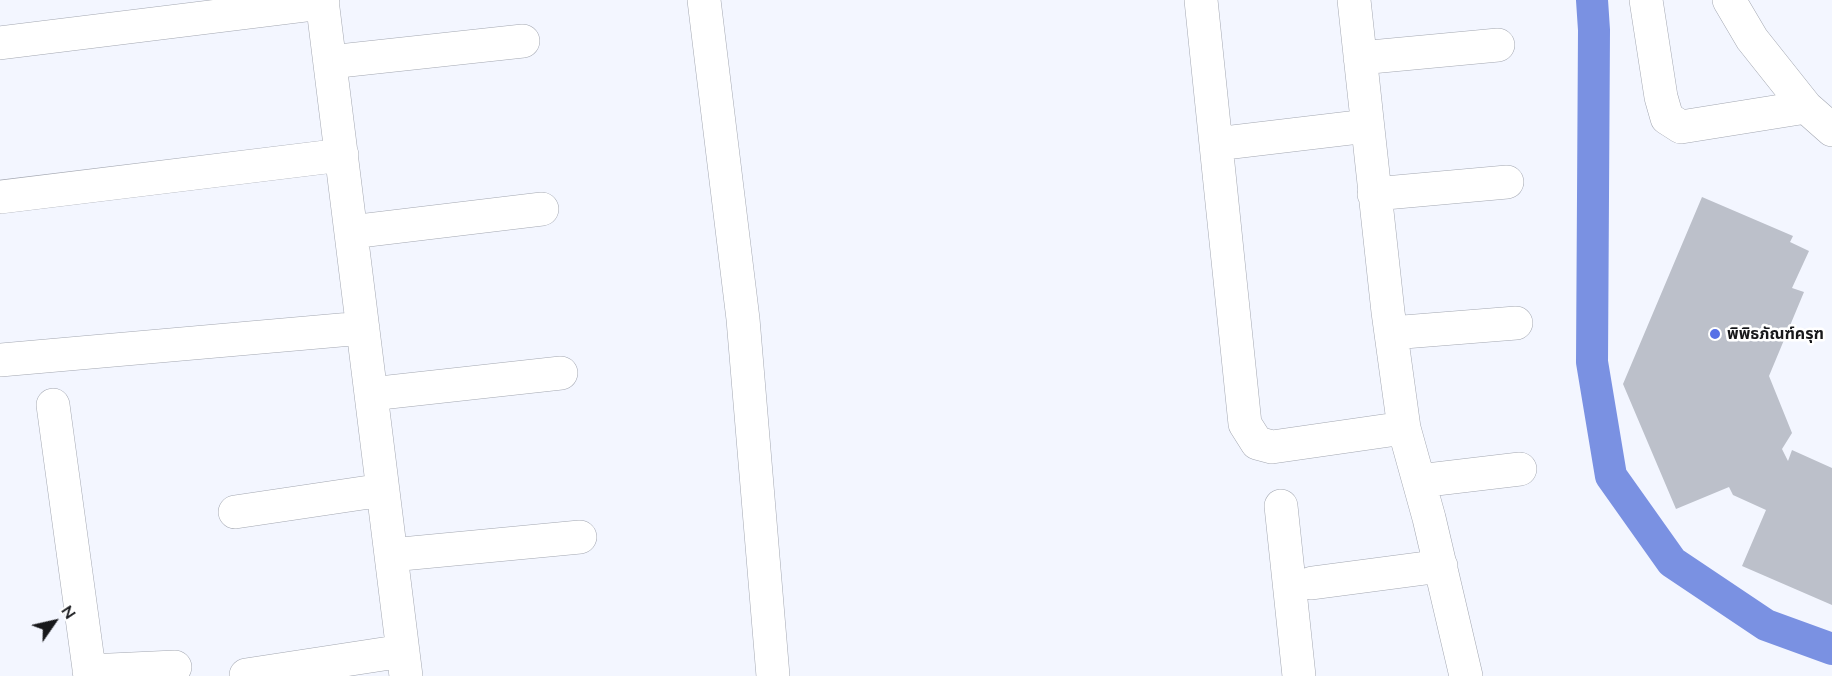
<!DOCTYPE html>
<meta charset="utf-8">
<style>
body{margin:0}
#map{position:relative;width:1832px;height:676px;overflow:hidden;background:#f3f6ff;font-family:Mulish,sans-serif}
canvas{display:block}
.north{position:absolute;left:24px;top:592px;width:60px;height:60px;-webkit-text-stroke:4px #fff;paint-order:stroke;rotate:56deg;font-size:16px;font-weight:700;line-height:24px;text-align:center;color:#17181b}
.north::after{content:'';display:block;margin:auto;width:21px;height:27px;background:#17181b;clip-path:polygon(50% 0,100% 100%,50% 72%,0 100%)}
</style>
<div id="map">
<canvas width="1832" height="676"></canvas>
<div class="north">N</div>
</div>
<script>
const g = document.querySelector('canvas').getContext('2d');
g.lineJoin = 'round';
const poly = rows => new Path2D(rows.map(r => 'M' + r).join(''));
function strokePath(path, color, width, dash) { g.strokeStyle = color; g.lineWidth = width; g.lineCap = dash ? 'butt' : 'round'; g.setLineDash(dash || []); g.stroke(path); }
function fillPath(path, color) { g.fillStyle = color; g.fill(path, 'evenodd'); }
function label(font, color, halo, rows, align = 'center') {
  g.font = font + ' Mulish,"Noto Sans Thai",sans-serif'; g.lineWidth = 5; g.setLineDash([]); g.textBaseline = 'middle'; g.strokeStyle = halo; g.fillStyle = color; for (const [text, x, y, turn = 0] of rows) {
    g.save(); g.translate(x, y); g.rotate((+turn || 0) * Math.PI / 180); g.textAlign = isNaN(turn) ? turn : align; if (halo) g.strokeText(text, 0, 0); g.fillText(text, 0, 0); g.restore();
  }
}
strokePath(poly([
 [1592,0,1594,30,1592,362,1611,476,1672,562,1766,625,1832,649]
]), '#7a91e2', 32);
fillPath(poly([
 [1702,197,1793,236,1790,242,1809,251,1792,288,1804,292,1769,376,1792,433,1782,449,1788,461,1792,450,1832,468,1832,605,1742,566,1766,510,1733,495,1729,487,1676,509,1623,384]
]), '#bcc0ca');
const minor = poly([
 [322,0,406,676],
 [704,0,743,319,773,676],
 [1201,0,1245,424,1257,443,1272,447,1404,428],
 [1354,0,1388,312,1404,428,1429,518,1466,676],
 [1646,0,1661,97,1667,118,1681,127,1806,107],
 [1729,0,1752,39,1806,107,1832,130],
 [0,43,323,3],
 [1360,58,1498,45],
 [330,62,523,41],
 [1216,144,1367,126],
 [1374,194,1507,182],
 [0,197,342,155],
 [351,232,542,209],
 [1391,333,1516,323],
 [0,360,363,328],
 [371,394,561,373],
 [53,405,90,676],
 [1419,481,1520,469],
 [1281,506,1299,676],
 [235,512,383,490],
 [391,555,580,537],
 [1312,583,1441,566],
 [89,671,175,667],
 [246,675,403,651]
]);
strokePath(minor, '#a3a7b1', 34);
strokePath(minor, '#fff', 33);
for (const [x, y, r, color] of [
 [1715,334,6,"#5770e6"]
]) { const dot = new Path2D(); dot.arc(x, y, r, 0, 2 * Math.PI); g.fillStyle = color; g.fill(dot); strokePath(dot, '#fff', 2); }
label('bold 16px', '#17181b', '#fff', [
 ["พิพิธภัณฑ์ครุฑ",1727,334]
], 'left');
</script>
